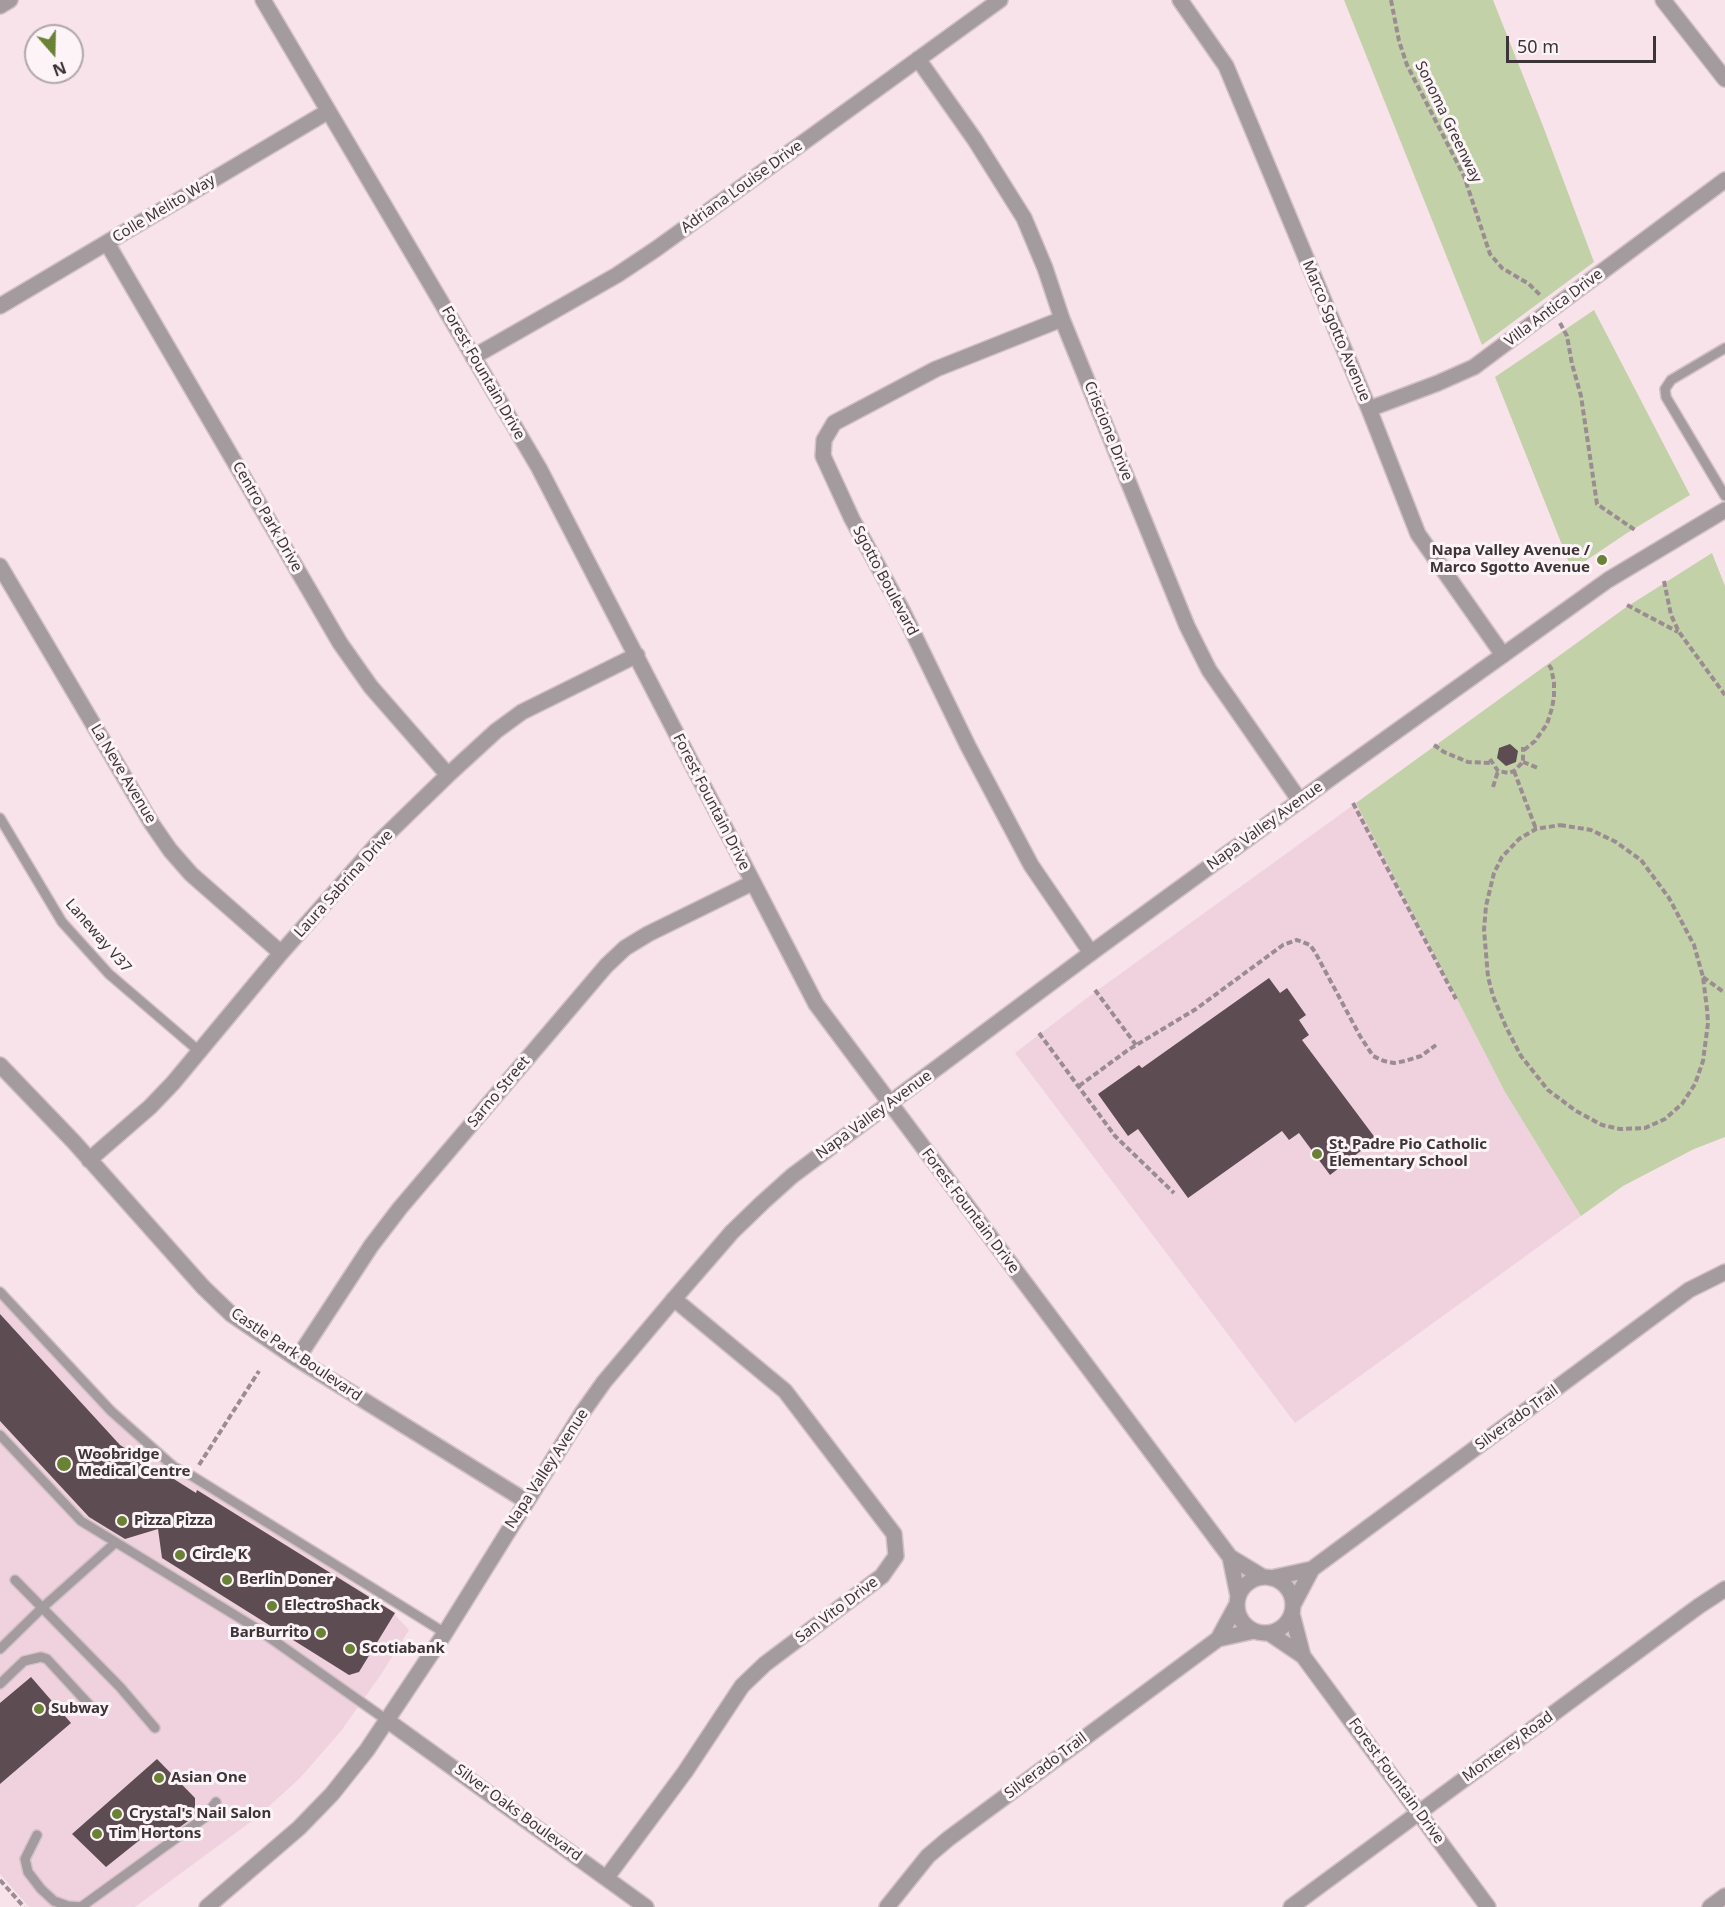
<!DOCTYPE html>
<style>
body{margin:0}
#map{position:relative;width:1725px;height:1907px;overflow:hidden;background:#f8e3eb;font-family:"Noto Sans",sans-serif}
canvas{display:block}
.north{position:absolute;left:24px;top:24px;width:60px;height:60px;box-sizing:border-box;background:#fdf4f7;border:2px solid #b0a7aa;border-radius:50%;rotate:160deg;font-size:16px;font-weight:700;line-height:24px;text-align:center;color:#3c3437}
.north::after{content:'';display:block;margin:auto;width:21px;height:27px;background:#698235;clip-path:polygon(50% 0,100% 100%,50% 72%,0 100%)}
.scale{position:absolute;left:1506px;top:36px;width:150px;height:27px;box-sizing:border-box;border:3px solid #3c3437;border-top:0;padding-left:8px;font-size:18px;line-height:21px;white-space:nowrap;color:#3c3437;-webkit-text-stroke:4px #fdf4f7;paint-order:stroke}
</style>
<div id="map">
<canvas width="1725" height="1907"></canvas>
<div class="north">N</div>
<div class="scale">50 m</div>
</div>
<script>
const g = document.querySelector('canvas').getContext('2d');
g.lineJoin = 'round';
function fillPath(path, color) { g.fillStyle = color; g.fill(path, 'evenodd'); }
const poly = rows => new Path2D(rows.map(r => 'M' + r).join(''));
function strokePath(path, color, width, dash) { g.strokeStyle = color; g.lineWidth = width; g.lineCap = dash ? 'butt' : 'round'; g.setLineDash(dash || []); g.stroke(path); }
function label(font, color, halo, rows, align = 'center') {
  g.font = font + ' "Noto Sans",sans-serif'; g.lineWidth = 6; g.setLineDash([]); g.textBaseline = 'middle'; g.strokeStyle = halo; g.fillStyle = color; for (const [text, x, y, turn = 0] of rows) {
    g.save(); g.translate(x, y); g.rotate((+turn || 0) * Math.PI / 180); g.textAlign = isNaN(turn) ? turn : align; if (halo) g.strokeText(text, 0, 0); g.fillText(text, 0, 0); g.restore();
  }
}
fillPath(poly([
 [1356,803,1505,1092,1581,1216,1295,1423,1015,1053,1087,998],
 [0,1286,109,1412,192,1476,396,1613,395,1615,409,1630,380,1676,341,1731,300,1778,256,1818,135,1907,29,1907,0,1874]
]), '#efd2dd');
fillPath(poly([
 [1344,0,1493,0,1543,126,1594,262,1482,345],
 [1594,310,1690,495,1627,533,1572,570,1495,377],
 [1712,553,1725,586,1725,1137,1694,1149,1623,1186,1581,1216,1505,1092,1356,803,1625,608]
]), '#c2d1a8');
fillPath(poly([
 [1510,744,1518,751,1516,762,1506,766,1497,758,1499,748],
 [1269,978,1280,993,1287,988,1306,1015,1299,1020,1309,1035,1302,1040,1376,1139,1330,1175,1299,1133,1289,1140,1282,1131,1188,1198,1138,1129,1128,1136,1098,1094,1139,1065,1142,1068],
 [0,1314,120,1445,196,1493,197,1490,395,1613,359,1672,349,1675,162,1558,158,1529,125,1539,89,1517,0,1421],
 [31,1677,71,1723,0,1784,0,1703],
 [157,1759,195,1798,195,1816,169,1835,146,1835,106,1867,72,1834]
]), '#5e4c53');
const service = poly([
 [1725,348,1671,380,1665,389,1666,397,1725,496],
 [0,818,62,922,109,974,200,1052],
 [0,1292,111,1411,174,1467,192,1476,445,1633],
 [0,1435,81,1521,256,1628,388,1721],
 [15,1580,120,1687,155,1728],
 [0,1649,42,1608,115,1543],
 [0,1684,24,1661,41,1657,47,1659,94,1710],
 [37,1835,25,1859,28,1872,41,1889,54,1901,68,1906,81,1907,204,1818,216,1802]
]);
const minor = poly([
 [263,0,539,468,816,1004,1230,1557,1263,1577],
 [1180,0,1226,66,1369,409,1418,534,1503,655],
 [1663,0,1725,79],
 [918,59,975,140,1024,218,1045,268,1062,319,1187,626,1209,670,1300,801],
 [107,243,340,643,371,687,448,775],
 [0,306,327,112],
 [1062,319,936,369,834,423,824,440,823,456,852,519,902,610,968,746,1031,865,1091,953],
 [473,357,617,275,656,249,1000,0],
 [1369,409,1438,383,1474,367,1725,180],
 [0,566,152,824,170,850,191,874,281,953],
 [0,1065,74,1142,203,1287,231,1314,297,1359,526,1501],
 [89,1160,150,1107,173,1083,281,953,379,842,448,775,496,731,522,712,637,655],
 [297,1359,371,1246,400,1208,606,966,625,948,648,934,752,883],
 [1230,1557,1238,1596],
 '1237 1605a28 28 0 1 1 56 0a28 28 0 1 1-56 0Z',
 [1271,1578,1312,1569,1689,1290,1725,1272],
 [1293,1605,1312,1569],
 [1292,1614,1303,1656],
 [1269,1633,1303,1656,1488,1907],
 [1218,1639,1237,1604],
 [388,1721,646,1907],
 [607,1877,685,1772,742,1686,765,1664,882,1576,896,1556,894,1534,785,1391,674,1299],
 [887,1907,928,1856,948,1839,1218,1639,1254,1631],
 [1291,1907,1699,1606,1725,1589],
 [1710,1907,1725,1896]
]);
const tertiary = poly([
 [0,6,10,0],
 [207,1907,299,1828,332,1794,367,1750,445,1633,582,1413,604,1382,674,1299,732,1232,762,1203,792,1176,1091,953,1331,778,1608,580,1725,510]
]);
strokePath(service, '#d2c0c7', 12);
strokePath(minor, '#d2c0c7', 18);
strokePath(tertiary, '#d2c0c7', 18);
strokePath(poly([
 [1391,0,1399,41,1407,65,1464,176,1490,254,1502,268,1529,284,1541,296],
 [1560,323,1567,336,1572,364,1581,396,1597,504,1635,530],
 [1664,581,1671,615,1679,632,1725,695],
 [1627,605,1678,632],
 [1434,745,1444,752,1468,762,1491,763],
 [1524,750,1535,741,1547,724,1552,708,1554,697,1554,682,1551,668,1547,663],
 [1490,759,1498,771,1509,773,1514,771,1523,762,1523,747],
 [1523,762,1538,768],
 [1514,771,1536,829],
 [1493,787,1498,771],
 [1353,803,1456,999],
 [1560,825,1591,830,1616,842,1641,860,1669,898,1694,945,1703,977,1707,1009,1708,1023,1703,1061,1695,1084,1682,1104,1665,1119,1645,1128,1620,1129,1602,1125,1576,1111,1548,1090,1521,1056,1506,1027,1493,996,1488,977,1484,930,1486,906,1494,873,1502,857,1519,839,1536,829,1560,825],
 [1703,977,1725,993],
 [1095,990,1136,1045],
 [1039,1033,1115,1136,1174,1193],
 [1079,1086,1128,1050,1196,1009,1283,945,1297,940,1310,945,1315,952,1360,1036,1373,1056,1384,1061,1394,1063,1405,1061,1421,1056,1436,1045],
 [199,1465,259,1371],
 [0,1880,24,1907]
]), '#9b8c92', 4, [6, 3]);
strokePath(service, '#a49b9f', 9);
strokePath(minor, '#a49b9f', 15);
strokePath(tertiary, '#a49b9f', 15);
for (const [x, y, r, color] of [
 [1602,560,6,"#698235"],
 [1317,1154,6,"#698235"],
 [64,1464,8,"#698235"],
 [122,1521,6,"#698235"],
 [180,1555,6,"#698235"],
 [227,1580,6,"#698235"],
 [272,1606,6,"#698235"],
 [321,1633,6,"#698235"],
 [350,1649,6,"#698235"],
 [39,1709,6,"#698235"],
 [159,1778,6,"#698235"],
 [117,1814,6,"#698235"],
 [97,1834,6,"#698235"]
]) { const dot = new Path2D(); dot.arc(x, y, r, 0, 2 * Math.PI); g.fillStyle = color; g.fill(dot); strokePath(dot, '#fdf4f7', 2); }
label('15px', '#3c3437', '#fdf4f7', [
 ["Sonoma Greenway",1448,122,64],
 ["Adriana Louise Drive",742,187,-36],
 ["Colle Melito Way",164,209,-31],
 ["Villa Antica Drive",1554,308,-37],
 ["Marco Sgotto Avenue",1336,331,67],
 ["Forest Fountain Drive",483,373,60],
 ["Criscione Drive",1108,431,68],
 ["Centro Park Drive",267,517,60],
 ["Sgotto Boulevard",885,581,62],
 ["La Neve Avenue",123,774,59],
 ["Forest Fountain Drive",711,802,63],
 ["Napa Valley Avenue",1265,826,-36],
 ["Laura Sabrina Drive",344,884,-48],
 ["Laneway V37",98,936,49],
 ["Sarno Street",499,1092,-50],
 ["Napa Valley Avenue",874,1115,-36],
 ["Forest Fountain Drive",970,1211,53],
 ["Castle Park Boulevard",296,1355,34],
 ["Silverado Trail",1517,1418,-36],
 ["Napa Valley Avenue",547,1469,-57],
 ["San Vito Drive",837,1610,-37],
 ["Monterey Road",1508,1747,-36],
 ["Silverado Trail",1046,1766,-37],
 ["Forest Fountain Drive",1396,1781,54],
 ["Silver Oaks Boulevard",518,1813,36]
]);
label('bold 15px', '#3c3437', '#fdf4f7', [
 ["Napa Valley Avenue /",1590,551,"right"],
 ["Marco Sgotto Avenue",1590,568,"right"],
 ["St. Padre Pio Catholic",1329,1145],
 ["Elementary School",1329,1162],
 ["Woobridge",78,1455],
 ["Medical Centre",78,1472],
 ["Pizza Pizza",134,1521],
 ["Circle K",192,1555],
 ["Berlin Doner",239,1580],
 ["ElectroShack",284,1606],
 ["BarBurrito",309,1633,"right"],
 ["Scotiabank",362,1649],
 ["Subway",51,1709],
 ["Asian One",171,1778],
 ["Crystal's Nail Salon",129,1814],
 ["Tim Hortons",109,1834]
], 'left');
</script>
